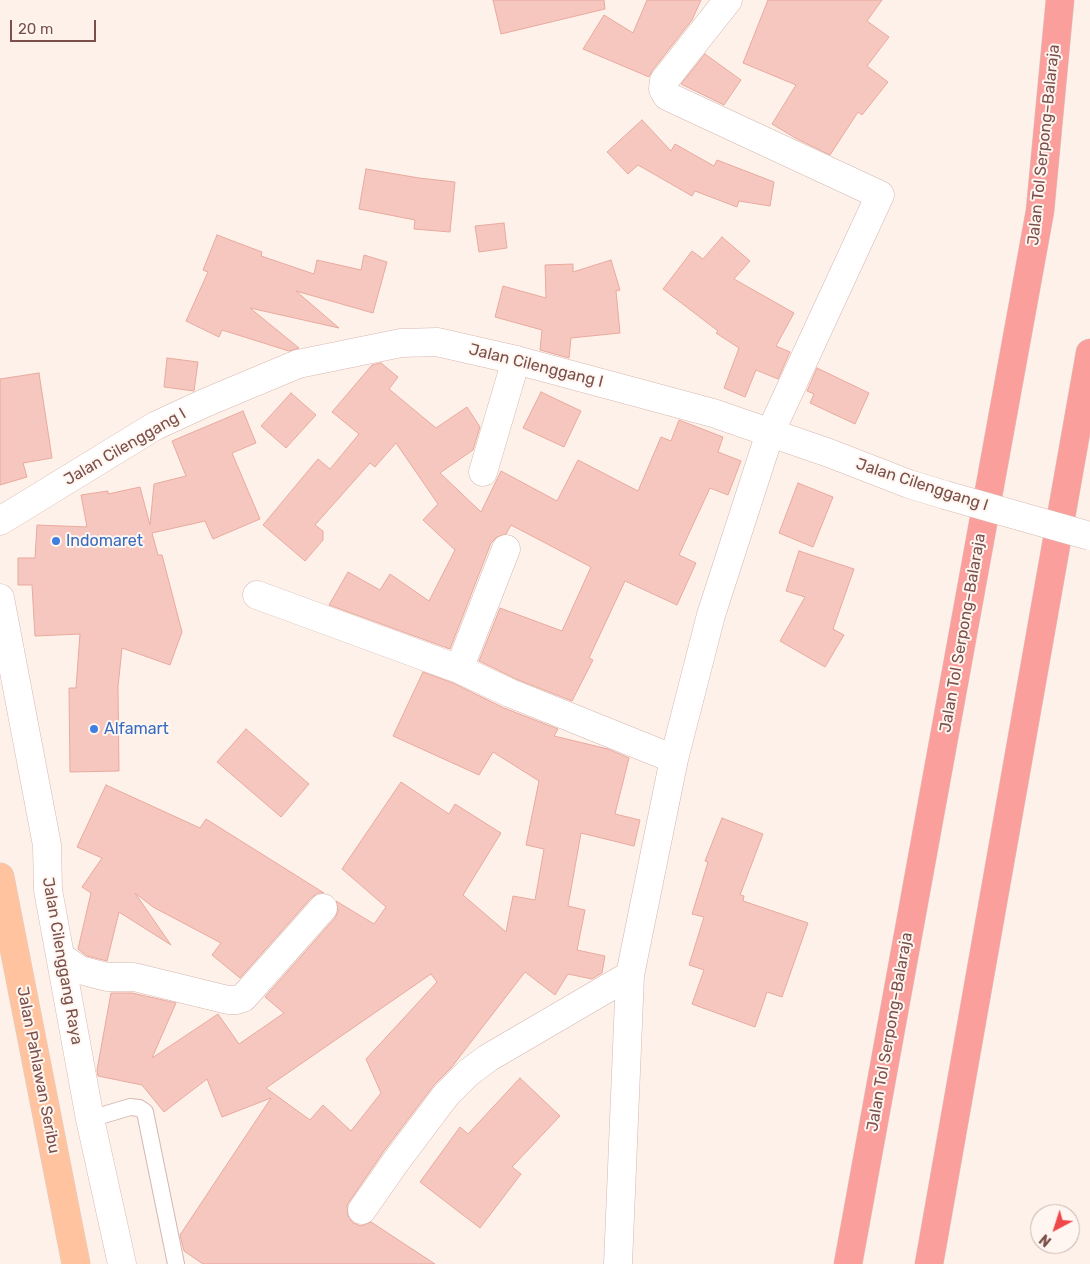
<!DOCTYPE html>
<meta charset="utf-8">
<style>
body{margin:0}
#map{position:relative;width:1090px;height:1264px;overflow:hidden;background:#fef1e9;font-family:Rubik,sans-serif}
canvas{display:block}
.north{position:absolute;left:1030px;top:1204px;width:50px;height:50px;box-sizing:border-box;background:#fff6f1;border:1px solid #cab4ae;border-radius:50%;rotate:220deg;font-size:14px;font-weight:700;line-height:20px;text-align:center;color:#7b504a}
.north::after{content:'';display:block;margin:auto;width:18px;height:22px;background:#ee484b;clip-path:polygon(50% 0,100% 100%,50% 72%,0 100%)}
.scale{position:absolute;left:10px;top:20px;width:86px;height:22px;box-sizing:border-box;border:2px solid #7b504a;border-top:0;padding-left:6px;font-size:15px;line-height:18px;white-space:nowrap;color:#7b504a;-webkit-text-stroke:4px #fff6f1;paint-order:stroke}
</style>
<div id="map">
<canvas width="1090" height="1264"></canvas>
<div class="north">N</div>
<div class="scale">20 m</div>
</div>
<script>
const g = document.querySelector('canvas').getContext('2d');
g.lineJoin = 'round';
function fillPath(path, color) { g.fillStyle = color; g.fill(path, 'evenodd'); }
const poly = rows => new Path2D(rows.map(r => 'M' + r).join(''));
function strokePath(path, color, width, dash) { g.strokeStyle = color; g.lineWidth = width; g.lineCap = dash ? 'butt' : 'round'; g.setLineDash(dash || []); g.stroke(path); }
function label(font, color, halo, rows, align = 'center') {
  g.font = font + ' Rubik,sans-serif'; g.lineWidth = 4; g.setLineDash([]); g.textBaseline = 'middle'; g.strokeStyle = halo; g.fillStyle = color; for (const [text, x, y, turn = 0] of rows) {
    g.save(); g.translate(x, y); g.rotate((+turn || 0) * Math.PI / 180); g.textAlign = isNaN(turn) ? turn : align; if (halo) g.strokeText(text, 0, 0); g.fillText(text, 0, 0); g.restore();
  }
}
const building = poly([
 [493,0,604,0,605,9,501,34,493,0],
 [647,0,701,0,692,20,652,71,649,77,583,49,604,15,633,33,647,0],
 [768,0,882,0,867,21,889,37,867,66,888,82,862,115,858,112,830,155,797,139,772,124,796,85,743,63,768,0],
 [705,54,741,80,724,105,681,84,705,54],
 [642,120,671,151,675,144,714,166,717,160,774,182,770,206,739,201,737,207,695,191,692,196,638,165,628,174,607,152,642,120],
 [366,169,419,178,455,182,450,232,414,229,415,220,359,209,366,169],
 [504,223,507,248,479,252,475,226,504,223],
 [217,235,262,252,261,256,314,274,317,260,361,270,364,255,387,262,373,313,296,291,339,328,250,308,299,348,289,351,222,330,219,337,186,321,208,272,203,270,217,235],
 [722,237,750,261,734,279,794,313,776,346,790,352,778,379,756,370,745,397,724,388,739,348,716,333,718,331,663,289,692,251,703,259,722,237],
 [611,260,620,290,616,291,620,333,571,338,569,358,540,350,542,330,495,317,503,286,546,298,545,265,573,264,573,272,611,260],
 [167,358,198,362,194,391,164,387,167,358],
 [381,363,398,377,389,389,436,428,467,407,480,427,473,450,440,473,481,512,501,471,557,501,578,460,638,491,661,437,671,441,679,420,723,437,718,452,741,461,728,495,710,488,679,555,696,563,677,605,625,581,589,658,593,660,572,701,516,679,479,661,500,608,562,631,591,567,511,525,506,534,497,537,491,543,450,649,329,605,348,572,380,590,390,574,429,601,455,550,423,520,438,504,396,443,375,467,370,463,315,525,323,531,323,540,305,561,263,525,318,459,330,469,359,434,332,412,372,365,381,363],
 [817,368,869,393,855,424,810,403,814,394,807,391,817,368],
 [39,373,52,458,23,463,27,477,0,485,0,379,39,373],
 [541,392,581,411,564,447,523,428,541,392],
 [291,393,316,415,286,448,261,426,291,393],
 [243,411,256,443,232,453,260,519,213,539,205,521,152,533,158,555,162,555,182,632,170,665,122,648,118,687,119,771,70,772,69,688,76,688,80,634,35,636,32,585,18,585,18,558,35,558,37,525,87,527,81,495,108,491,108,494,140,487,150,525,154,484,186,476,172,441,243,411],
 [798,483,833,497,813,547,779,533,798,483],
 [799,551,854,569,833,629,844,635,825,667,780,641,805,597,786,591,799,551],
 [423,672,453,683,504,708,558,729,554,736,608,749,629,758,615,814,640,820,634,846,581,833,568,906,585,910,577,950,605,956,602,973,592,979,568,974,555,995,525,972,451,1068,434,1085,384,1151,347,1205,348,1216,353,1223,361,1226,371,1222,435,1264,203,1264,184,1251,180,1235,271,1098,222,1117,207,1079,164,1112,142,1085,98,1076,97,1070,111,993,132,993,176,1003,152,1058,218,1014,239,1044,284,1013,265,997,335,918,338,911,336,901,374,924,386,907,342,869,401,782,449,814,455,804,501,833,463,895,506,932,513,896,535,900,544,849,526,845,539,781,493,752,479,775,393,736,423,672],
 [431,974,437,982,366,1059,381,1093,351,1131,323,1105,310,1120,266,1088,431,974],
 [246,729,309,784,281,817,217,762,246,729],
 [106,785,200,828,206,819,324,893,318,893,311,898,240,978,212,955,221,943,153,907,135,893,171,945,119,912,107,961,87,956,78,949,91,893,82,887,102,858,77,847,106,785],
 [722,818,763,834,740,895,744,896,743,901,808,923,782,997,767,992,755,1027,692,1004,704,970,689,965,704,917,692,914,708,862,705,861,722,818],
 [520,1078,560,1116,512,1167,521,1174,480,1228,420,1182,460,1127,468,1134,520,1078]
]);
fillPath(building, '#f5c7bf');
strokePath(building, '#e9a99e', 1);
const lane = poly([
 [90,1119,130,1107,139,1108,145,1112,176,1264]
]);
const street = poly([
 [483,472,516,360],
 [257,595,459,669,510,693,674,759],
 [459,669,506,549],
 [61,957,80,970,107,977,134,977,228,1000,236,1000,243,998,323,908],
 [362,1210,397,1160,446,1095,468,1073,488,1058,630,975],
 [618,1264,630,975,674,759,711,615,770,433,880,195,667,96,663,89,664,81,728,0]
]);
const secondary = poly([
 [0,521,155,426,207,402,298,364,401,343,437,342,516,360,713,413,829,453,909,484,945,495],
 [0,598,47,845,48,890,90,1119,122,1264]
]);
const primary = poly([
 [0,877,76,1264]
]);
const highway = poly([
 [848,1264,1040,211,1060,0],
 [929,1264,1090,353]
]);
strokePath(lane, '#d4b7b0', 18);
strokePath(street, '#d4b7b0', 29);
strokePath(secondary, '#d9b8b0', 29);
strokePath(primary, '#dacecc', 29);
strokePath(highway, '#dacecc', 29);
strokePath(lane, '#fff', 16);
strokePath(street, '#fff', 28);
strokePath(secondary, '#fff', 28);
strokePath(primary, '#ffc49f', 28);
strokePath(highway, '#fb9f9d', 28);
const secondaryBridge = poly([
 [945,495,1090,536]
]);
strokePath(secondaryBridge, '#d9b8b0', 29, []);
strokePath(secondaryBridge, '#fff', 28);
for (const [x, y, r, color] of [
 [56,541,5,"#3f7fe0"],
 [94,729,5,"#3f7fe0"]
]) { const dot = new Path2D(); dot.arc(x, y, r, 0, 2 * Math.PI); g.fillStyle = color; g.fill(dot); strokePath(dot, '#fff6f1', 2); }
label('16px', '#7b504a', '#fff6f1', [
 ["Jalan Tol Serpong–Balaraja",1044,145,-84],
 ["Jalan Cilenggang I",536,366,14],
 ["Jalan Cilenggang I",125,447,-30],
 ["Jalan Cilenggang I",922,485,18],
 ["Jalan Tol Serpong–Balaraja",963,633,-80],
 ["Jalan Cilenggang Raya",62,961,80],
 ["Jalan Tol Serpong–Balaraja",890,1032,-80],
 ["Jalan Pahlawan Seribu",38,1070,79]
]);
label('16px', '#366cbe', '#fff6f1', [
 ["Indomaret",66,541],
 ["Alfamart",104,729]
], 'left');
</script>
